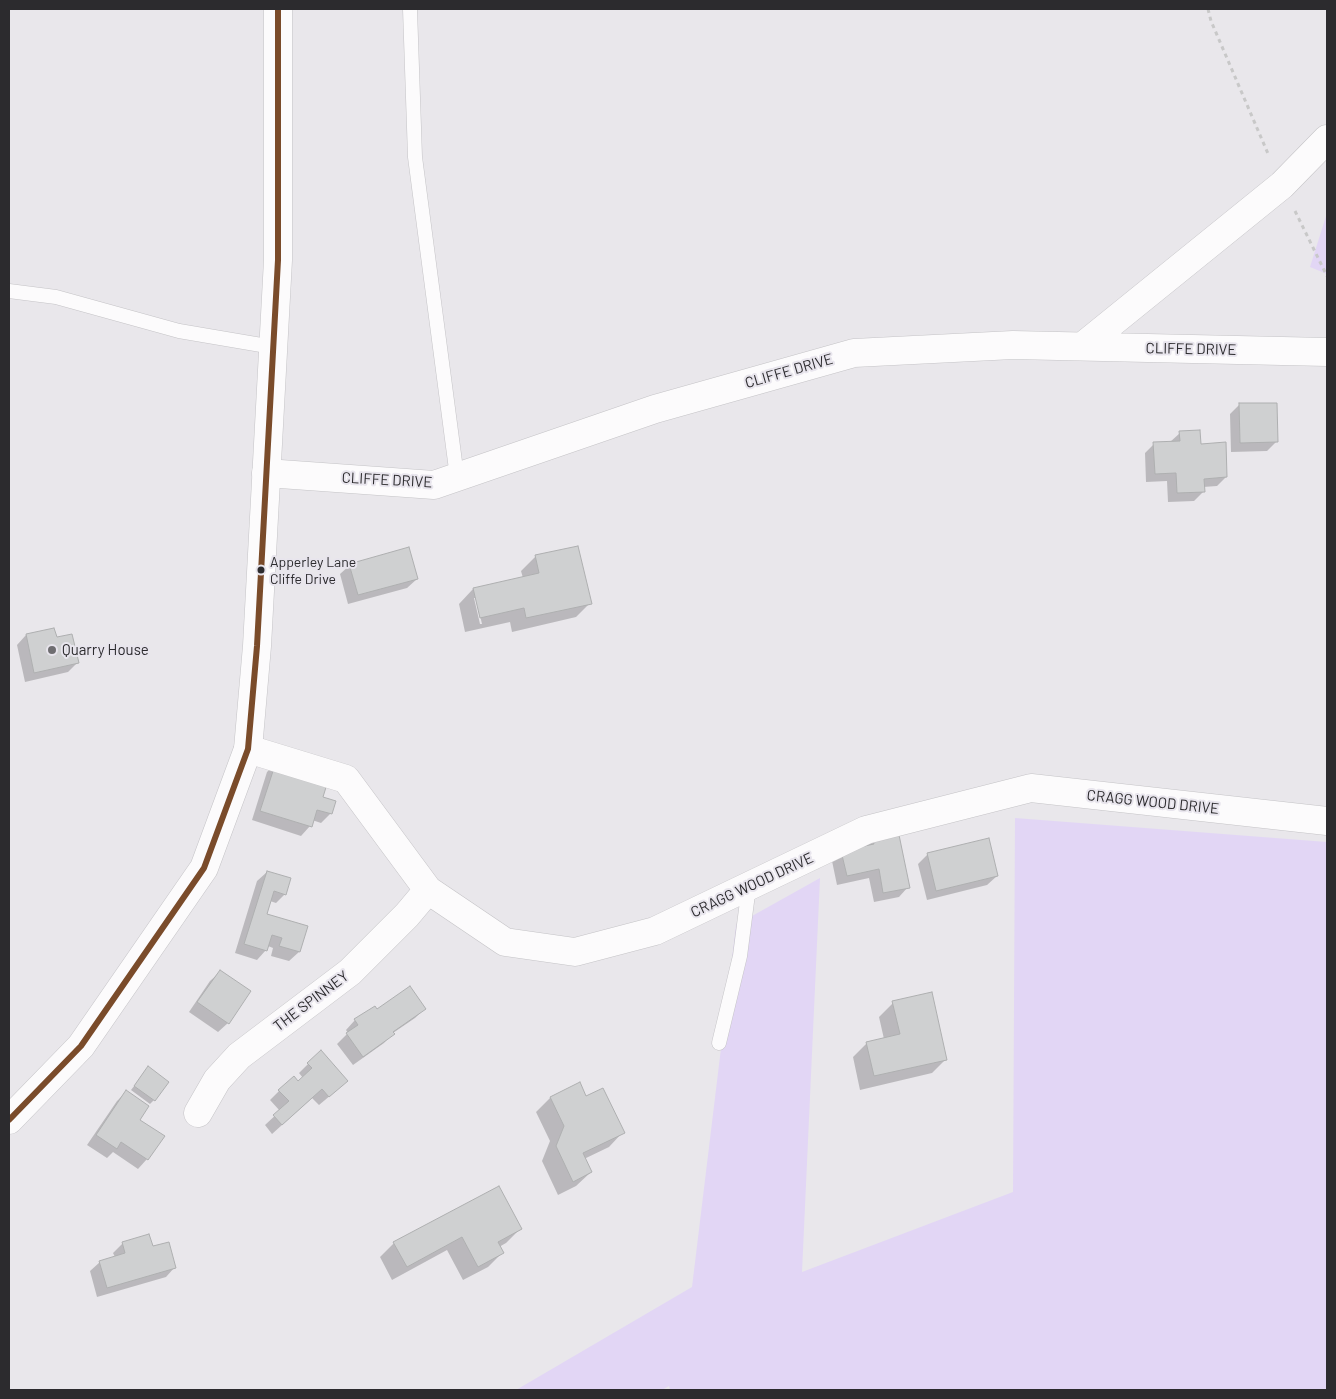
<!DOCTYPE html>
<style>
body{margin:0}
#map{position:relative;width:1336px;height:1399px;overflow:hidden;background:#e9e7eb;font-family:Barlow,sans-serif}
canvas{display:block}
.frame{position:absolute;inset:0;border:10px solid #2c2b2e;pointer-events:none}
</style>
<div id="map">
<canvas width="1336" height="1399"></canvas>
<div class="frame"></div>
</div>
<script>
const g = document.querySelector('canvas').getContext('2d');
g.lineJoin = 'round';
function fillPath(path, color) { g.fillStyle = color; g.fill(path, 'evenodd'); }
const poly = rows => new Path2D(rows.map(r => 'M' + r).join(''));
function strokePath(path, color, width, dash) { g.strokeStyle = color; g.lineWidth = width; g.lineCap = dash ? 'butt' : 'round'; g.setLineDash(dash || []); g.stroke(path); }
function label(font, color, halo, rows, align = 'center') {
  g.font = font + ' Barlow,sans-serif'; g.lineWidth = 4; g.setLineDash([]); g.textBaseline = 'middle'; g.strokeStyle = halo; g.fillStyle = color; for (const [text, x, y, turn = 0] of rows) {
    g.save(); g.translate(x, y); g.rotate((+turn || 0) * Math.PI / 180); g.textAlign = isNaN(turn) ? turn : align; if (halo) g.strokeText(text, 0, 0); g.fillText(text, 0, 0); g.restore();
  }
}
fillPath(poly([
 [1327,213,1327,274,1310,267],
 [1015,818,1327,842,1327,1390,670,1390,669,1386,662,1390,516,1390,692,1287,736,925,820,878,802,1272,1013,1192]
]), '#e2d6f5');
fillPath(poly([
 [1240,404,1276,442,1267,451,1231,452,1230,414],
 [1180,433,1200,445,1226,477,1217,486,1203,487,1204,491,1194,501,1168,502,1167,481,1146,482,1145,453,1154,444,1170,442],
 [536,556,590,603,576,617,512,632,510,622,465,632,459,604,473,589,523,578,521,571],
 [474,598,476,598,482,624,480,624],
 [350,565,417,579,407,588,348,604,340,574],
 [53,629,56,639,77,663,68,672,25,682,17,645,26,635],
 [276,763,321,798,331,813,321,823,312,820,310,826,301,836,252,820,267,772],
 [873,837,908,887,899,897,874,902,869,878,837,885,832,861,842,852,863,846],
 [928,854,997,876,987,885,927,900,918,864],
 [267,872,285,894,276,903,270,901,266,914,306,927,299,952,289,961,271,956,273,948,268,946,266,950,257,960,235,953,257,881],
 [220,972,228,1023,218,1032,189,1012,210,981],
 [893,1003,946,1059,932,1073,860,1090,853,1057,867,1043,884,1039,879,1017],
 [424,1009,415,1018,393,1033,384,1043,353,1065,337,1044,348,1033,346,1030,355,1020,377,1011],
 [308,1064,337,1090,319,1105,312,1098,272,1134,265,1125,280,1111,270,1100,279,1091,298,1083,303,1078,299,1073],
 [148,1068,154,1100,150,1104,131,1090],
 [579,1084,586,1098,623,1132,609,1147,584,1159,591,1172,576,1186,558,1195,542,1161,550,1141,536,1112,550,1098],
 [126,1092,138,1120,147,1159,138,1169,113,1152,107,1158,87,1145,117,1101],
 [520,1229,506,1243,499,1247,502,1253,488,1267,463,1280,447,1250,392,1280,380,1257,394,1243],
 [123,1243,152,1248,175,1267,166,1277,97,1297,90,1271,100,1262,115,1257,113,1253]
]), '#0003');
const building = poly([
 [1239,403,1277,403,1278,442,1240,443,1239,403],
 [1200,430,1201,444,1226,442,1227,477,1204,479,1205,492,1177,493,1176,473,1155,474,1153,442,1180,441,1179,431,1200,430],
 [578,546,592,604,526,618,524,608,480,618,473,588,539,573,535,555,578,546],
 [409,547,418,579,358,595,349,564,409,547],
 [54,628,57,637,72,634,79,663,34,673,26,634,54,628],
 [276,762,327,784,323,797,336,801,332,814,317,810,312,827,260,811,276,762],
 [898,830,910,888,883,893,879,869,847,876,841,851,874,844,872,835,898,830],
 [989,838,998,876,936,891,927,853,989,838],
 [267,871,291,878,286,895,274,891,267,914,308,926,300,952,279,946,282,938,272,935,267,951,244,944,267,871],
 [220,970,251,991,229,1024,197,1002,220,970],
 [410,986,426,1009,393,1032,395,1034,363,1057,346,1033,358,1025,354,1019,375,1006,377,1009,410,986],
 [932,992,947,1060,874,1076,866,1042,900,1034,892,1001,932,992],
 [321,1050,348,1081,329,1097,322,1089,282,1125,273,1115,289,1101,278,1090,294,1076,298,1081,312,1068,307,1063,321,1050],
 [148,1066,169,1082,155,1101,134,1086,148,1066],
 [580,1082,586,1096,603,1088,625,1133,583,1153,592,1172,573,1182,556,1146,564,1126,550,1097,580,1082],
 [126,1090,149,1106,140,1120,165,1136,148,1160,121,1142,117,1149,96,1135,126,1090],
 [499,1186,522,1229,498,1242,504,1253,478,1267,462,1237,407,1267,393,1242,499,1186],
 [149,1234,153,1246,169,1242,176,1268,107,1288,99,1261,125,1253,122,1242,149,1234]
]);
fillPath(building, '#cfd0d1');
strokePath(building, '#aeafb0', 1);
const service = poly([
 [410,9,415,157,457,477],
 [9,291,56,297,179,331,273,347],
 [719,1043,740,956,749,886]
]);
const minor = poly([
 [1083,346,1282,185,1327,139],
 [266,473,434,485,655,409,854,353,1013,345,1327,352],
 [248,749,346,779,428,890,505,942,575,952,655,931,866,830,1031,788,1327,821],
 [198,1113,217,1080,239,1056,350,972,407,915,428,890]
]);
const trunk = poly([
 [9,1120,81,1046,204,868,248,749,257,646,278,260,278,9]
]);
strokePath(service, '#c4c3c6', 15);
strokePath(minor, '#c4c3c6', 29);
strokePath(trunk, '#c4c3c6', 29);
strokePath(poly([
 [1208,9,1211,21,1269,156],
 [1295,211,1327,276]
]), '#c8c8c8', 3, [4, 4]);
strokePath(service, '#fcfbfc', 14);
strokePath(minor, '#fcfbfc', 28);
strokePath(trunk, '#fcfbfc', 28);
strokePath(poly([
 [9,1120,81,1046,204,868,248,749,257,646,278,260,278,9]
]), '#7a4b2a', 6);
for (const [x, y, r, color] of [
 [261,570,4.5,"#2c2b2e"],
 [52,650,5,"#6e6d70"]
]) { const dot = new Path2D(); dot.arc(x, y, r, 0, 2 * Math.PI); g.fillStyle = color; g.fill(dot); strokePath(dot, '#e8e5ed', 2); }
label('14px', '#2c2b2e', '#e8e5ed', [
 ["Apperley Lane",270,562],
 ["Cliffe Drive",270,579]
], 'left');
label('15px', '#2c2b2e', '#e8e5ed', [
 ["CLIFFE DRIVE",1191,349,1],
 ["CLIFFE DRIVE",789,371,-16],
 ["CLIFFE DRIVE",387,480,3],
 ["CRAGG WOOD DRIVE",1153,802,6],
 ["CRAGG WOOD DRIVE",752,885,-25],
 ["THE SPINNEY",311,1001,-37]
]);
label('15px', '#2c2b2e', '#e8e5ed', [
 ["Quarry House",62,650]
], 'left');
</script>
